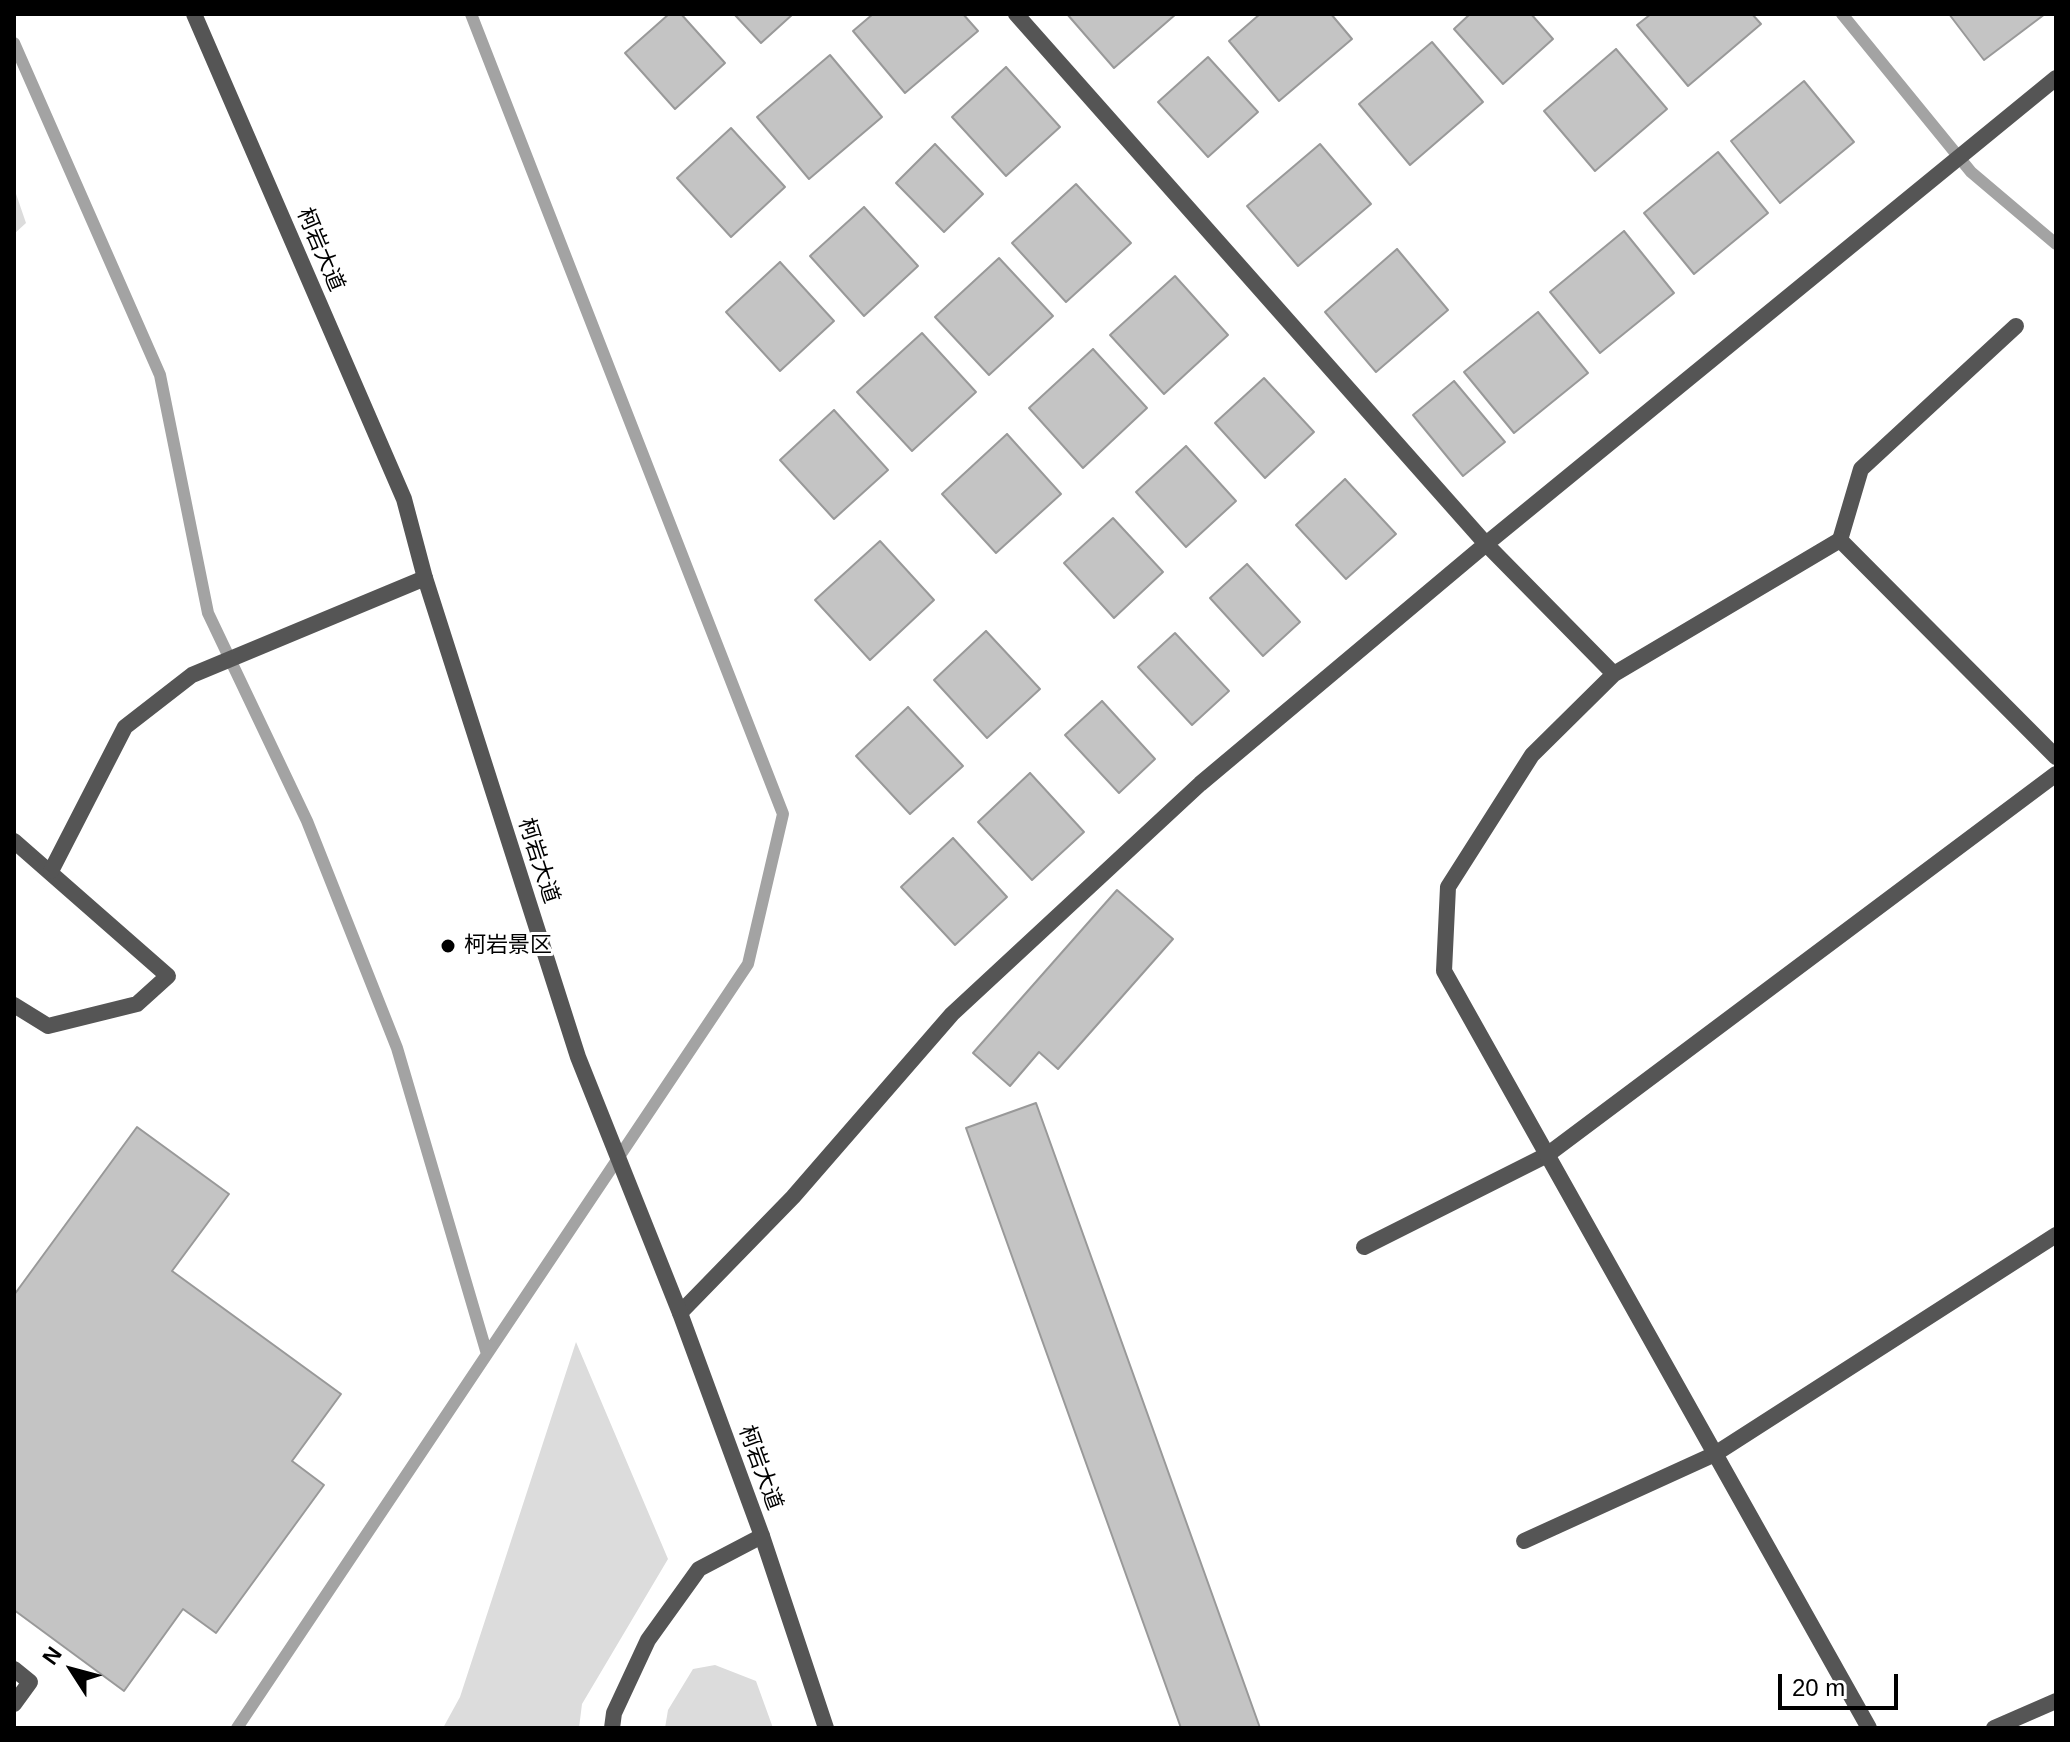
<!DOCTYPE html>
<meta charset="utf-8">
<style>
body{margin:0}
#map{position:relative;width:2070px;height:1742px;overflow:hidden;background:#fff;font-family:Arial,sans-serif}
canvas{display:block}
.frame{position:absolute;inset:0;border:16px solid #000;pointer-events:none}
.north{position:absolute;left:32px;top:1630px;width:80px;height:80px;-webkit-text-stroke:6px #fff;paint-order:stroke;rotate:306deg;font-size:22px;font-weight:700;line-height:32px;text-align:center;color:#000}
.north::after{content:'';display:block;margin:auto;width:28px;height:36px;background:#000;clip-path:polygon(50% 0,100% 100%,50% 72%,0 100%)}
.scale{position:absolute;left:1778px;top:1674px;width:120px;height:36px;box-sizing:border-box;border:4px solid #000;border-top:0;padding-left:10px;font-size:24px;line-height:28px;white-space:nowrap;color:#000;-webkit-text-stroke:6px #fff;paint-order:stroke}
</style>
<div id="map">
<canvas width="2070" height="1742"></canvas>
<div class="frame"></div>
<div class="north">N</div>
<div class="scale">20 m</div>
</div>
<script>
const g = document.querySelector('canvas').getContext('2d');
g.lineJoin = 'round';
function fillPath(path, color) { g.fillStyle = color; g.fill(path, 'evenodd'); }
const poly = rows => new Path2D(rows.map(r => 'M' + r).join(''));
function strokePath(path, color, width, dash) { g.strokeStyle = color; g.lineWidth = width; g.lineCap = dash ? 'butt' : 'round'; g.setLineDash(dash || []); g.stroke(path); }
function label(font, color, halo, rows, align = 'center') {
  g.font = font + ' Arial,"Noto Sans SC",sans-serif'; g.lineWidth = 6; g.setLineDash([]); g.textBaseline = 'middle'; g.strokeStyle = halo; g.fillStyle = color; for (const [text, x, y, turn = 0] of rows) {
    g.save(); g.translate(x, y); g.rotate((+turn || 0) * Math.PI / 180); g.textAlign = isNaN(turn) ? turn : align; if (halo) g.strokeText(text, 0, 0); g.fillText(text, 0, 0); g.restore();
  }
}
fillPath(poly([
 [14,188,26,223,14,234],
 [576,1342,668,1559,582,1704,579,1728,443,1728,460,1697],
 [715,1665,756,1681,773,1728,665,1728,668,1710,693,1669]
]), '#dcdcdc');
strokePath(poly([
 [1842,14,1971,172,2056,244],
 [14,43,160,375,208,613,307,821,397,1048,487,1354],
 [237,1728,748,964,783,814,471,14]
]), '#a3a3a3', 12);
const building = poly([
 [669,14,681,14,725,63,675,109,625,53,669,14],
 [734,14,793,14,761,43,734,14],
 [873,14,963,14,978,31,905,93,853,31,873,14],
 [1067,14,1176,14,1114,68,1067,14],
 [1260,14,1331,14,1352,39,1279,101,1229,41,1260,14],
 [1470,14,1531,14,1553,39,1503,84,1454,29,1470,14],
 [1651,14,1752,14,1761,24,1688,86,1637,25,1651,14],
 [1949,14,2045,14,1984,60,1949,14],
 [1432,42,1483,102,1410,165,1359,104,1432,42],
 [1616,49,1667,109,1595,171,1544,111,1616,49],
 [830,55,882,117,809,179,757,117,830,55],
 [1208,57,1258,112,1208,157,1158,102,1208,57],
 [1006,67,1060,127,1006,176,952,117,1006,67],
 [1804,81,1854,142,1780,203,1731,141,1804,81],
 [731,128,785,187,731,237,677,178,731,128],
 [935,144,983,194,944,232,896,183,935,144],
 [1320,144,1371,204,1298,266,1247,206,1320,144],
 [1718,152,1768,213,1694,274,1644,213,1718,152],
 [1076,184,1131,243,1066,302,1012,243,1076,184],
 [864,207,918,266,864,316,810,256,864,207],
 [1624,231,1674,293,1600,353,1550,292,1624,231],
 [1397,249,1448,310,1376,372,1325,312,1397,249],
 [999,258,1053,316,989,375,935,317,999,258],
 [780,262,834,321,780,371,726,312,780,262],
 [1175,276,1228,335,1164,394,1110,335,1175,276],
 [1538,312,1588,373,1514,433,1464,372,1538,312],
 [922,333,976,392,912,451,857,392,922,333],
 [1093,349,1147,408,1083,468,1029,408,1093,349],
 [1264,378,1314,432,1265,478,1215,423,1264,378],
 [1454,381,1505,442,1463,476,1413,415,1454,381],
 [834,410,888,470,834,519,780,460,834,410],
 [1007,434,1061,494,996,553,942,494,1007,434],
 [1186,446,1236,501,1186,547,1136,492,1186,446],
 [1345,479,1396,534,1346,579,1296,525,1345,479],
 [1113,518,1163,572,1114,618,1064,563,1113,518],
 [880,541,934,600,870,660,815,600,880,541],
 [1247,564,1300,622,1263,656,1210,598,1247,564],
 [986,631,1040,689,987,738,934,680,986,631],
 [1175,633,1229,691,1192,725,1138,667,1175,633],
 [1102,701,1155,759,1119,793,1065,735,1102,701],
 [908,707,963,766,910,814,856,756,908,707],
 [1030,773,1084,832,1032,880,978,822,1030,773],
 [953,838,1007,897,955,945,901,887,953,838],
 [1117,890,1173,939,1058,1069,1039,1052,1010,1086,973,1053,1117,890],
 [1036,1103,1260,1728,1181,1728,966,1128,1036,1103],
 [137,1127,229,1194,172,1271,341,1394,292,1461,324,1485,216,1633,183,1609,124,1691,14,1610,14,1295,137,1127]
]);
fillPath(building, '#c4c4c4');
strokePath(building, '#999', 2);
strokePath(poly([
 [1840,540,1861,469,2016,326],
 [14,841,168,976,137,1004,48,1026,14,1005],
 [1364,1247,1547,1155,2056,774],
 [1524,1541,1715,1454,2056,1235],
 [14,1669,30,1682,14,1704]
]), '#555', 16);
strokePath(poly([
 [1016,14,1486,544,1614,674],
 [51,871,125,727,192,675,425,578],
 [680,1313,793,1197,952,1014,1200,784,1486,544,2056,78],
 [612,1728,614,1713,648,1640,699,1569,762,1536],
 [1869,1728,1444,971,1448,887,1532,755,1614,674,1840,540,2056,757],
 [1994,1728,2056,1701]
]), '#555', 16);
strokePath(poly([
 [194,14,404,499,425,578,578,1057,680,1313,762,1536,826,1728]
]), '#555', 16);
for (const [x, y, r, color] of [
 [448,946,8,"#000"]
]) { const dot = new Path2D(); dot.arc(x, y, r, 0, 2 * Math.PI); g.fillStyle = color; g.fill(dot); strokePath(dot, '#fff', 3); }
label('22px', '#000', '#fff', [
 ["柯岩大道",320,250,67],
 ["柯岩大道",538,861,72],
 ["柯岩大道",760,1468,70]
]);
label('22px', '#000', '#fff', [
 ["柯岩景区",464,946]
], 'left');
</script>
